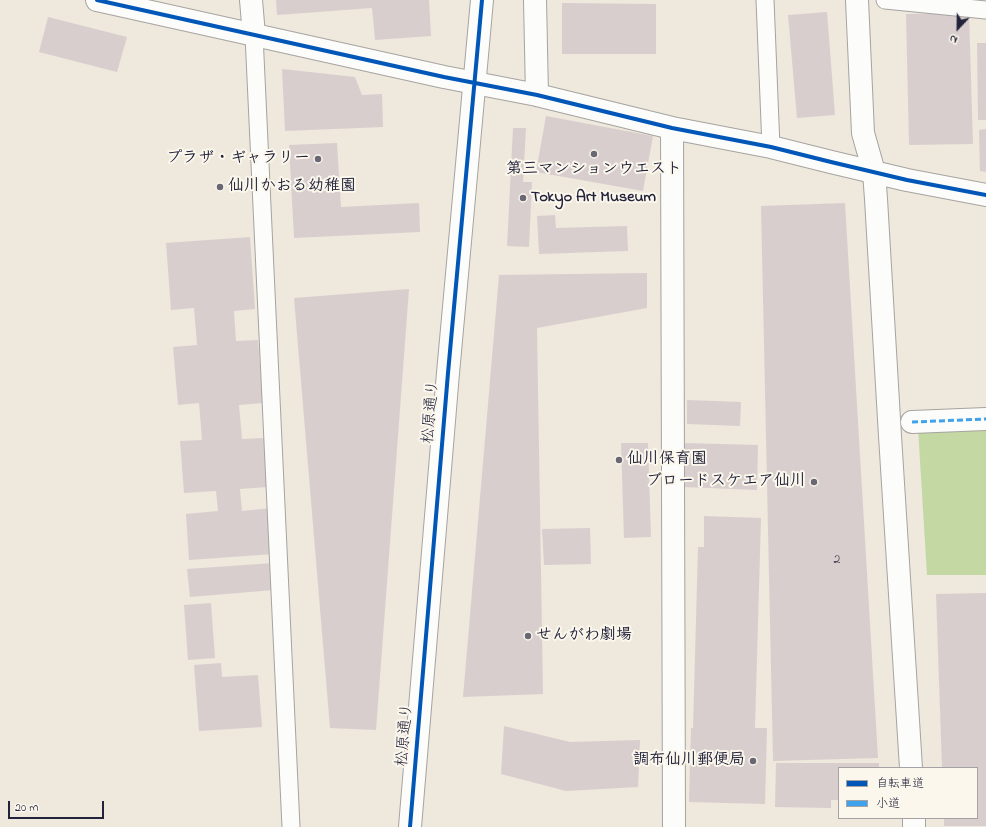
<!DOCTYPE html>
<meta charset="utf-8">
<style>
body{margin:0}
#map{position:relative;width:986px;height:827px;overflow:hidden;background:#eee8dd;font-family:"Indie Flower","Klee One",sans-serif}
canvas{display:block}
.legend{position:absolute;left:838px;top:767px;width:140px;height:52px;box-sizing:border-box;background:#fbf7ec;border:1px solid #a4a2a5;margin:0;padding:5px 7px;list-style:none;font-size:12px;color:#22223b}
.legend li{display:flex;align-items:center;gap:8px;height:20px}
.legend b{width:20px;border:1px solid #a4a2a5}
.north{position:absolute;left:938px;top:8px;width:40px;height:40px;-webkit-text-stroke:3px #fbf7ec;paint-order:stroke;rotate:202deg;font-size:11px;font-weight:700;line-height:16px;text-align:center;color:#22223b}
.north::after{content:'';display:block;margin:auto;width:14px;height:18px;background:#22223b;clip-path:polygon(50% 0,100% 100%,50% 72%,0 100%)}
.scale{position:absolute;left:8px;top:801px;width:96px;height:18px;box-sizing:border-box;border:2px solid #22223b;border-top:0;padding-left:5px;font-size:12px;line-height:14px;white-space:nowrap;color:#22223b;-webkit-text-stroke:3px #fbf7ec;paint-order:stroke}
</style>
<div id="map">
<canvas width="986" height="827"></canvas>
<ul class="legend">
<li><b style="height:5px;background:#0057b8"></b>自転車道</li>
<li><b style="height:5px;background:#3ea2ec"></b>小道</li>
</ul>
<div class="north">N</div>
<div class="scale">20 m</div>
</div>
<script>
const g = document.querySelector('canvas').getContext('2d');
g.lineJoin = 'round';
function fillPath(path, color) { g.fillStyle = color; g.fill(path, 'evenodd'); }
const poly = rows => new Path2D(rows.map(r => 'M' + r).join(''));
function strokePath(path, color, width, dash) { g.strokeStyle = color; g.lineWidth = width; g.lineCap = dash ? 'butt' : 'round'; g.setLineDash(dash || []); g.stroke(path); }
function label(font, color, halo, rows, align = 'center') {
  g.font = font + ' "Indie Flower","Klee One",sans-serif'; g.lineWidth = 4; g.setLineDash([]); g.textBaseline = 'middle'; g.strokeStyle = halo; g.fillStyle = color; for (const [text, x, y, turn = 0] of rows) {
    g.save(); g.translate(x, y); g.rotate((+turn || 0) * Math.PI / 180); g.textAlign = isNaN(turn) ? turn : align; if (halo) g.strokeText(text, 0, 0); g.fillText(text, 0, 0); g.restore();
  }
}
fillPath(poly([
 [986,426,986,575,927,575,918,428]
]), '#c4d8a4');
fillPath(poly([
 [276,0,429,0,431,36,375,40,372,8,277,15],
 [562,3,656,4,656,54,562,54],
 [827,12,835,115,797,118,788,15],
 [969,13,973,144,909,145,906,14],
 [48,17,127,37,117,72,39,52],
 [977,43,986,43,986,120,978,120],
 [282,69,355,77,362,95,382,94,383,127,285,131],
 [546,116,653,136,643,191,536,172],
 [513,128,526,128,523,182,532,182,529,247,507,246],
 [986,129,986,172,980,171,979,130],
 [337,143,341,207,419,203,420,232,294,238,289,145],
 [845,203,878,758,773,761,761,206],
 [555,215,556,228,627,226,628,251,539,254,537,216],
 [250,237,255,309,234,311,236,341,258,340,263,403,239,405,242,439,265,438,268,487,240,489,242,511,271,508,274,554,189,560,186,514,218,511,216,491,184,493,180,441,202,440,199,403,178,405,173,347,197,345,194,308,171,310,166,243],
 [647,273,647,308,537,328,543,694,463,697,499,275],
 [409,289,376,730,330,728,294,298],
 [687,400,741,402,740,426,687,424],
 [621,443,648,443,651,537,624,538],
 [684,443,758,445,757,490,683,487],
 [704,516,761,518,755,728,767,728,765,804,689,802,691,728,693,728,698,547,704,547],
 [590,528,591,564,544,565,542,529],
 [273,563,274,590,190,597,187,569],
 [986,593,986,826,944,826,944,818,977,818,977,768,942,768,936,594],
 [211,603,215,658,188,660,184,605],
 [221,663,222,677,258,675,262,727,199,731,194,665],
 [504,726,570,742,640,740,638,787,566,791,501,774],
 [776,763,879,763,879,768,839,768,839,800,831,800,831,808,775,807]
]), '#d9cece');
const service = poly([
 [765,0,771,147],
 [885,0,986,10],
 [254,35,291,827]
]);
const pedestrian = poly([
 [912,422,986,419]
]);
const minor = poly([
 [97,0,444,77,537,95,672,128,771,147,831,162,907,180,986,195],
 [251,0,254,35],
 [535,0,537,95],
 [672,128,674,827]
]);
const tertiary = poly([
 [857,0,863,133,874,172,876,199,890,436,911,768],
 [914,818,914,827]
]);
const secondary = poly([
 [410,827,448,373,482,0]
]);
strokePath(service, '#a6a3a0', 19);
strokePath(pedestrian, '#a6a3a0', 24);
strokePath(minor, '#a6a3a0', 24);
strokePath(tertiary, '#a6a3a0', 24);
strokePath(secondary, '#a6a3a0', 24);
strokePath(service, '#fcfcfa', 17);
strokePath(pedestrian, '#fcfcfa', 22);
strokePath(minor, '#fcfcfa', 22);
strokePath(tertiary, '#fcfcfa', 22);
strokePath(secondary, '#fcfcfa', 22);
strokePath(poly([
 [912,422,986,419]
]), '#3ea2ec', 3, [6, 3]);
strokePath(poly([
 [97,0,444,77,537,95,672,128,771,147,831,162,907,180,986,195],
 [410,827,448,373,482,0]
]), '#0057b8', 4);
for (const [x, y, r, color] of [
 [594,154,4,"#696774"],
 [318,159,4,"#696774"],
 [220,187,4,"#696774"],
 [523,198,4,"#696774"],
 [619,460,4,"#696774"],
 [814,482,4,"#696774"],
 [528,636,4,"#696774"],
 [753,761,4,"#696774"]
]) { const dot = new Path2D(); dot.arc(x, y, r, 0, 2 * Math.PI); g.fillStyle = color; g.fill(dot); strokePath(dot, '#fbf7ec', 1.5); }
label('14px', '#504d60', null, [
 ["2",837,561]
]);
label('bold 16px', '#22223b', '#fbf7ec', [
 ["プラザ・ギャラリー",310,159,"right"],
 ["第三マンションウエスト",594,170,"center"],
 ["仙川かおる幼稚園",228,187],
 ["Tokyo Art Museum",531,198],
 ["仙川保育園",627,460],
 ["ブロードスケエア仙川",806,482,"right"],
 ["せんがわ劇場",536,636],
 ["調布仙川郵便局",745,761,"right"]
], 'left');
label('16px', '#22223b', '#fbf7ec', [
 ["松原通り",432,412,-85],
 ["松原通り",406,735,-85]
]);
</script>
